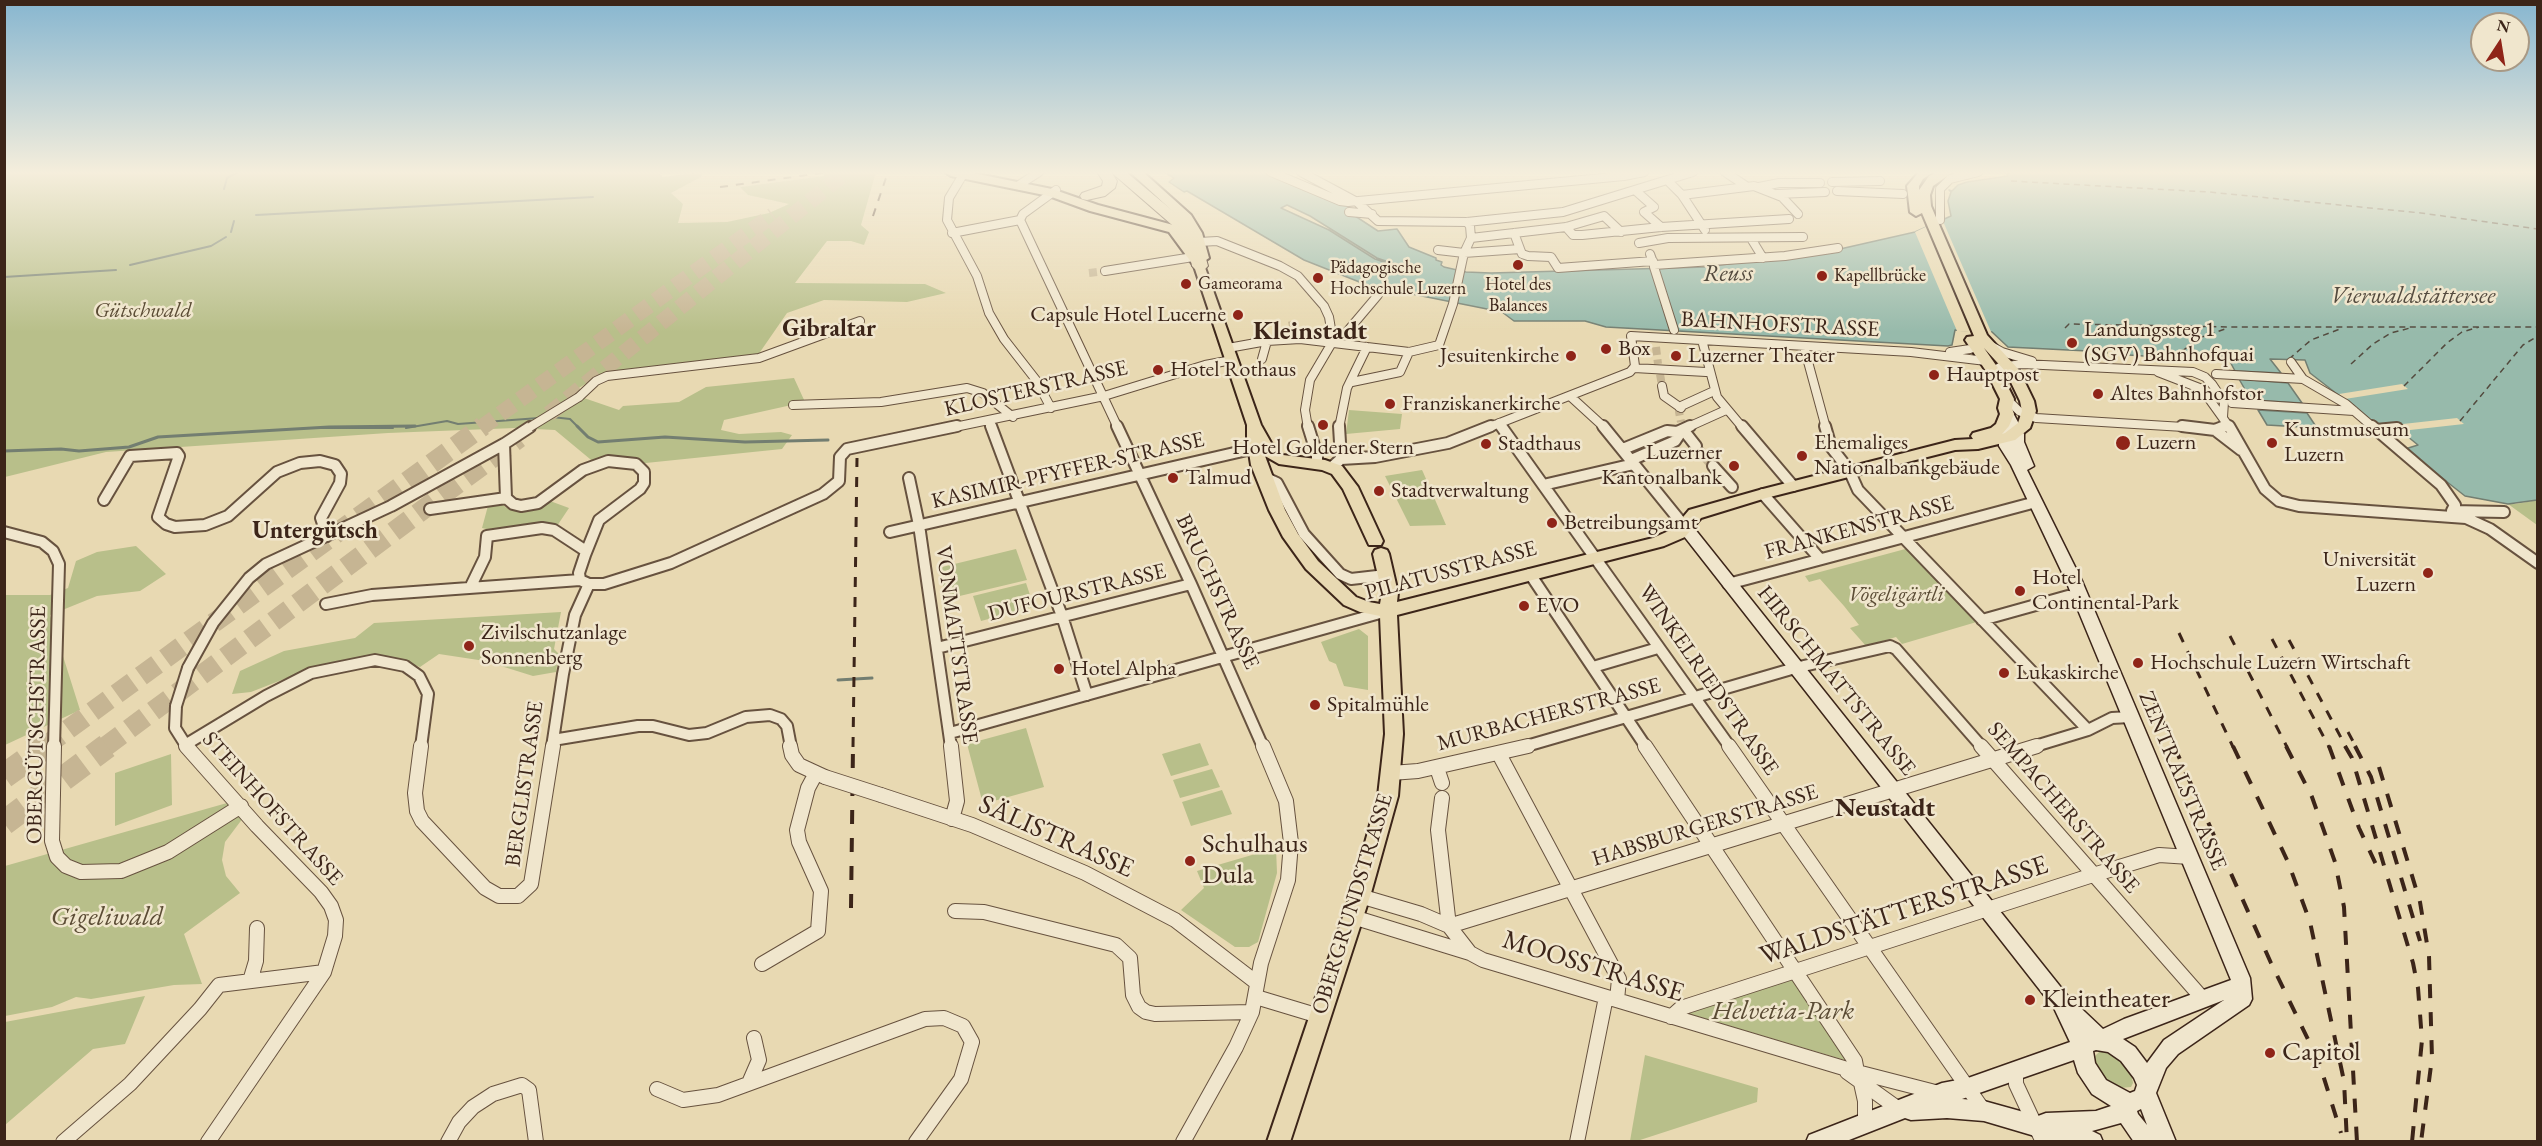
<!DOCTYPE html>
<meta charset="utf-8">
<style>
body{margin:0}
#map{position:relative;width:2542px;height:1146px;overflow:hidden;background:#e8d9b2;font-family:"EB Garamond",serif}
canvas{display:block}
.frame{position:absolute;inset:0;border:6px solid #3c2519;pointer-events:none}
.north{position:absolute;left:2470px;top:12px;width:60px;height:60px;box-sizing:border-box;background:#f0e6cd;border:2px solid #a89985;border-radius:50%;rotate:12deg;font-size:16px;font-weight:700;line-height:24px;text-align:center;color:#3c2519}
.north::after{content:'';display:block;margin:auto;width:21px;height:27px;background:#8f2418;clip-path:polygon(50% 0,100% 100%,50% 72%,0 100%)}
</style>
<div id="map">
<canvas width="2542" height="1146"></canvas>
<div class="frame"></div>
<div class="north">N</div>
</div>
<script>
const g = document.querySelector('canvas').getContext('2d');
g.lineJoin = 'round';
function fillPath(path, color) { g.fillStyle = color; g.fill(path, 'evenodd'); }
const poly = rows => new Path2D(rows.map(r => 'M' + r).join(''));
function strokePath(path, color, width, dash) { g.strokeStyle = color; g.lineWidth = width; g.lineCap = dash ? 'butt' : 'round'; g.setLineDash(dash || []); g.stroke(path); }
function label(font, color, halo, rows, align = 'center') {
  g.font = font + ' "EB Garamond",serif'; g.lineWidth = 5; g.setLineDash([]); g.textBaseline = 'middle'; g.strokeStyle = halo; g.fillStyle = color; for (const [text, x, y, turn = 0] of rows) {
    g.save(); g.translate(x, y); g.rotate((+turn || 0) * Math.PI / 180); g.textAlign = isNaN(turn) ? turn : align; if (halo) g.strokeText(text, 0, 0); g.fillText(text, 0, 0); g.restore();
  }
}
fillPath(poly([
 [4,172,657,172,663,177,703,172,701,177,671,193,683,204,678,223,727,222,769,213,789,204,748,195,740,187,824,176,824,172,876,172,861,225,869,232,864,245,851,241,827,241,795,283,925,284,946,293,907,302,824,300,787,313,758,355,601,374,568,395,574,398,584,398,619,410,623,406,679,402,706,387,794,378,805,402,724,420,721,430,739,434,781,432,792,435,782,449,636,464,596,464,555,430,515,428,388,433,106,452,5,477],
 [1349,410,1402,414,1400,429,1346,434],
 [1422,470,1423,472,1446,525,1410,526,1385,476],
 [2537,500,2537,525,2508,504,2516,504],
 [502,501,505,507,515,511,533,510,550,501,569,508,557,526,552,526,550,522,495,531,482,528,489,502],
 [136,546,166,574,140,591,97,596,50,615,80,710,5,745,4,595,50,595,68,588,76,561,97,552],
 [1909,548,1980,621,1902,644,1896,637,1866,646,1850,628,1859,625,1844,606,1820,579,1809,582,1805,576],
 [1016,549,1027,580,947,599,938,568],
 [1026,583,1034,607,981,621,973,596],
 [561,612,554,649,559,654,556,672,533,676,485,661,439,654,420,667,397,658,381,656,341,662,297,674,251,692,232,694,240,671,284,651,355,638,374,623],
 [1359,629,1368,636,1368,690,1344,686,1336,664,1329,661,1321,642],
 [1026,728,1044,787,983,804,967,744],
 [1200,743,1209,765,1171,776,1162,754],
 [171,754,172,805,115,826,115,773],
 [1212,769,1220,787,1180,798,1173,780],
 [1222,790,1232,814,1191,826,1182,802],
 [234,801,243,818,225,842,222,860,226,876,240,893,184,934,202,984,174,985,91,999,76,997,52,1007,5,1016,5,866],
 [1276,848,1277,873,1258,942,1249,947,1235,947,1181,910,1204,888,1197,871],
 [1793,978,1848,1061,1686,1013],
 [145,996,125,1044,93,1049,5,1125,5,1022],
 [2100,1051,2118,1056,2131,1072,2133,1083,2131,1087,2120,1088,2107,1083,2095,1068,2094,1057],
 [1645,1055,1758,1088,1757,1102,1637,1141,1630,1141]
]), '#b8bf8a');
const water = poly([
 [1164,172,1263,172,1306,191,1349,205,1349,212,1378,231,1397,229,1409,247,1436,258,1436,260,1442,262,1441,265,1444,267,1466,272,1491,273,1706,267,1840,249,1915,232,1951,216,1948,201,1951,192,1949,190,1952,191,1958,185,1967,182,2008,176,2007,174,2012,172,2537,173,2537,500,2508,504,2465,496,2405,449,2418,445,2391,423,2377,425,2310,373,2305,360,2270,359,2281,373,2235,371,2227,356,2157,352,2159,357,2129,355,2127,350,2106,349,2107,353,2100,352,2098,347,2087,347,2088,351,2008,347,1992,332,1955,330,1952,345,1948,346,1606,327,1585,321,1514,321,1502,312,1367,285,1304,260,1187,191,1184,192,1169,182,1174,178,1164,172],
 [1287,205,1310,216,1377,258,1409,269,1402,275,1404,269,1375,259,1329,230,1281,208,1287,205],
 [2239,379,2288,383,2302,403,2251,400,2239,379],
 [2258,410,2307,413,2317,428,2267,425,2258,410]
]);
fillPath(water, '#97baab');
strokePath(water, '#737e71', 1.5);
fillPath(poly([
 [1942,219,1992,334,1957,331,1915,232],
 [2402,384,2408,389,2345,399,2339,394],
 [2457,418,2464,424,2401,431,2394,425]
]), '#e8d9b2');
strokePath(poly([
 [224,189,227,178,238,172],
 [256,215,593,197],
 [231,232,234,221],
 [130,265,211,246,226,237],
 [4,277,116,270],
 [552,417,570,419,579,428],
 [315,428,393,428],
 [406,428,447,421,458,424,539,418]
]), '#737e71', 2);
strokePath(poly([
 [577,426,588,437,598,442,665,437,745,442,828,440],
 [4,451,61,449,79,451,129,447,158,437,329,427,415,426],
 [838,680,872,678]
]), '#737e71', 3);
strokePath(poly([
 [2011,181,2209,192,2421,213,2538,229],
 [2065,328,2069,324,2232,327,2538,327],
 [2182,351,2202,337,2228,328],
 [2289,359,2311,340,2340,329],
 [2351,364,2373,344,2391,333,2410,328],
 [2404,386,2447,343,2462,332,2479,327],
 [2460,421,2523,345,2538,336]
]), '#534a3e', 1.5, [6, 4.5]);
strokePath(poly([
 [1089,273,1105,271],
 [1292,321,1293,326],
 [1303,331,1326,330],
 [1656,347,1658,364],
 [1660,374,1662,386],
 [1681,408,1679,412,1681,422]
]), '#c6b593', 8, [8, 4.5]);
strokePath(poly([
 [1696,446,1713,466]
]), '#c6b593', 10, [10, 5]);
strokePath(poly([
 [549,414,846,172],
 [481,428,773,215]
]), '#c6b593', 16, [16, 8]);
strokePath(poly([
 [44,747,483,426],
 [105,747,519,438]
]), '#c6b593', 20, [20, 10]);
strokePath(poly([
 [4,776,46,746],
 [4,823,107,746]
]), '#c6b593', 25, [25, 12]);
const streetFar2 = poly([
 [1271,172,1340,201,1348,202,1624,176,1644,172],
 [1301,172,1357,202,1378,221,1467,222,1563,212,1693,172],
 [1725,172,1746,186],
 [964,173,949,198,947,220,977,276,989,313,1004,339,1036,380,1051,408],
 [1668,181,1682,195,1705,230],
 [1832,182,1880,181],
 [1019,185,1039,172],
 [1759,187,1779,183,1820,183],
 [1636,191,1654,207,1644,212,1661,227],
 [1837,191,1903,194],
 [1777,194,1825,192],
 [1682,195,1754,186,1782,197,1798,214],
 [1349,212,1372,214],
 [1020,220,1118,428],
 [1940,220,1940,189,1950,179,1978,172],
 [1566,227,1573,235,1582,235,1661,227,1789,219],
 [952,233,1020,220,1023,214,1056,190],
 [1471,238,1566,227,1604,216,1621,232],
 [1752,240,1763,258],
 [1199,242,1217,241,1280,266,1298,276,1324,306,1329,317,1333,341],
 [1639,243,1668,238,1803,237],
 [1520,249,1522,254,1528,256,1551,257,1558,268,1653,261],
 [1438,250,1464,253,1520,249,1514,233],
 [1650,254,1654,265,1785,256,1838,248],
 [1654,267,1674,330],
 [1105,271,1193,257],
 [1702,340,1717,397,1743,428],
 [1804,347,1826,428],
 [1228,348,1267,341,1300,339,1409,352,1439,345,1453,304,1464,253,1471,238,1470,226,1467,222],
 [1950,352,1970,349,1986,343,2002,352,2032,361],
 [1262,359,1267,341],
 [2291,362,2303,379,2346,404,2374,428],
 [1634,368,1706,372],
 [1993,371,2000,367,2022,364,2193,372,2205,377,2212,384,2224,402,2223,417],
 [2158,372,2202,389,2230,428],
 [2216,374,2303,379],
 [1352,382,1400,372,1409,352],
 [1662,386,1664,396,1681,408],
 [1570,396,1605,428],
 [579,397,596,381,607,376,759,358,860,321],
 [2007,399,2019,411,2036,418,2200,428],
 [2232,403,2354,411],
 [793,405,881,402,967,388,983,393,1013,417],
 [1679,407,1714,391],
 [989,421,992,428],
 [1499,423,1502,428],
 [950,428,1104,396,1205,365,1232,360],
 [1308,428,1305,410,1310,380,1333,341,1345,334,1378,295],
 [1339,428,1347,388,1367,347],
 [1487,428,1630,372,1635,366,1631,336,1911,352,1986,361],
 [1686,428,1726,410],
 [2221,428,2228,425]
]);
const streetFar1 = poly([
 [991,426,1062,616,1087,695],
 [1117,426,1191,584,1263,747],
 [1308,426,1317,455,1317,464],
 [1339,426,1341,459],
 [1501,426,1730,747],
 [1603,426,1685,527],
 [1742,426,1793,486],
 [1825,426,1831,447,1849,470,1858,490,2088,730],
 [2182,426,2215,430,2225,426],
 [2229,426,2265,489,2279,501,2299,506,2466,518,2490,529,2538,563],
 [2372,426,2441,485,2455,505,2452,511,2504,512],
 [2215,430,2241,450],
 [2376,430,2397,428],
 [1677,432,1690,426],
 [1685,432,1696,446],
 [504,444,506,498,513,504,521,506,538,503,583,470,608,461,636,464,644,472,644,483,640,489,599,520,585,555,579,573,580,580,589,584,604,584,671,563,823,494,839,481,840,457,847,449,957,426],
 [1623,449,1667,431,1677,432,1679,435,1675,441,1631,460],
 [1713,466,1732,487],
 [1332,467,1341,459,1375,457,1448,443,1491,426],
 [1264,477,1277,483,1304,534,1340,574,1351,579,1386,575],
 [909,478,919,525,951,747],
 [1543,485,1634,464],
 [1763,494,1820,559],
 [104,500,130,456,177,453,179,456,158,517,166,524,175,527,205,525,228,516,277,472,300,463,320,461,335,465,341,474,340,483,321,518,327,536],
 [430,509,506,498],
 [4,532,42,542,53,551,59,564,54,747],
 [890,532,1256,448],
 [1530,574,1646,747],
 [1728,584,2036,502],
 [470,588,485,557,487,536,542,528,554,530,586,551],
 [326,604,372,595,580,580],
 [1982,620,2068,596,2080,597],
 [937,648,1191,584],
 [1593,667,1658,648],
 [188,668,213,623,249,578,266,564,391,506,504,444,530,427],
 [176,706,175,728,187,747],
 [950,733,1387,611],
 [553,740,638,726,653,726,689,735,707,733,746,717,770,715,781,719,787,726,791,747],
 [185,745,266,696,311,673,375,660,405,666,419,676,428,694,421,747],
 [552,747,563,674,575,615,589,584],
 [1523,747,1795,668,1890,646,1896,649,1982,747],
 [2032,747,2088,730,2112,718,2130,717]
]);
const street = poly([
 [54,746,52,841,57,857,66,866,81,872,121,871,168,852,241,806],
 [186,746,257,826,321,892,331,906,336,920,335,936,324,972,208,1142],
 [421,746,415,793,417,811,422,821,485,888,499,896,518,896,531,884,553,746],
 [790,746,792,755,799,765,825,777],
 [951,746,957,801,952,819],
 [1645,746,1855,1061,1857,1072],
 [1729,746,1984,1111],
 [1981,746,2203,999],
 [1499,754,1619,979,1617,1000],
 [1437,768,1442,783],
 [1391,773,1418,771,1528,746],
 [881,795,972,825,1085,873,1175,920,1257,983],
 [1442,798,1438,830,1449,926],
 [1360,896,1421,914,1449,926,1470,953],
 [955,911,984,912,1116,945,1130,958,1133,995,1139,1007,1146,1012,1155,1014,1252,1012],
 [1353,917,1470,953,1483,960,1857,1072,1935,1092],
 [1449,926,2037,746],
 [762,964,818,931,821,891,799,842,797,830,808,788,815,775],
 [250,981,256,961,257,928],
 [1256,997,1319,1016],
 [1671,1017,1681,1008,2093,875,2159,855,2190,857],
 [2016,1071,2016,1084,2043,1142],
 [1847,1072,1900,1110],
 [749,1083,759,1060,754,1038],
 [1861,1083,1865,1101,1865,1124],
 [657,1089,683,1100,718,1095,925,1019,944,1018,963,1026,972,1042,961,1079,916,1142],
 [63,1142,130,1084,200,1009,219,985,324,972],
 [448,1142,459,1122,473,1107,493,1094,522,1085,529,1090,536,1142],
 [1183,1142,1236,1047,1252,1012,1261,963,1288,880,1291,843,1286,801,1263,746],
 [1577,1142,1606,997]
]);
const secondary = poly([
 [2007,410,2012,411,2019,424,2016,430,2022,431,2024,434,2024,442,2034,466,2027,470,2082,581,2250,978,2252,999,2249,1005,2178,1054,2166,1068,2156,1093,2176,1142,2134,1142,2121,1123,2092,1131,2100,1135,2103,1142,2055,1142,1984,1121,1947,1118,1911,1120,1905,1118,1844,1142,1806,1142,1809,1135,1942,1083,1968,1078,2070,1042,2054,1008,1680,531,1678,527,1680,523,1690,523,2067,995,2103,1029,2124,1019,2231,980,2066,581,2011,465,1999,446,1999,436,2005,424,2000,414,2007,410],
 [2224,1000,2164,1040,2147,1063,2135,1047,2123,1039,2224,1000],
 [2096,1050,2108,1052,2121,1061,2134,1078,2137,1085,2135,1091,2130,1093,2106,1080,2095,1063,2093,1051,2096,1050],
 [2074,1060,2078,1073,2092,1094,2111,1106,2096,1111,2046,1113,2038,1116,1984,1101,1962,1099,2074,1060],
 [2141,1109,2147,1125,2138,1114,2137,1111,2141,1109]
]);
const primary = poly([
 [945,172,968,172,1052,189,1098,205,1177,226,1194,249,1190,233,1182,220,1130,172,1143,172,1191,215,1202,233,1209,258,1203,262,1261,425,1274,448,1283,455,1325,460,1342,466,1358,487,1383,541,1381,545,1369,545,1343,489,1332,474,1322,470,1279,464,1265,456,1285,510,1298,534,1318,561,1356,597,1369,602,1380,604,1382,593,1373,554,1375,550,1381,548,1387,550,1389,554,1398,593,1397,602,1653,538,1673,529,1689,510,1763,489,1955,440,1973,439,1971,436,1973,433,1991,428,1996,424,2000,414,1998,408,2000,399,1986,371,1965,340,1967,337,1974,336,1922,213,1916,216,1910,212,1907,186,1919,172,1933,172,1923,179,1919,186,1919,190,1929,176,1938,172,1953,172,1933,186,1930,195,1931,206,1987,335,2019,370,2034,401,2036,411,2030,428,2015,440,1978,449,1955,450,1766,498,1701,518,1685,537,1664,546,1397,615,1403,734,1398,796,1371,893,1290,1142,1267,1142,1351,893,1378,796,1385,734,1380,616,1360,612,1344,605,1306,569,1283,537,1269,510,1251,465,1247,440,1247,425,1194,266,1169,232,1090,211,1049,196,951,176,945,172],
 [1984,348,2006,372,2020,401,2022,411,2018,423,2005,433,2002,434,2009,426,2014,414,2012,408,2014,399,2000,371,1984,348]
]);
const highway = poly([
 [1097,172,1111,172,1117,181,1115,188,1105,196,1087,200,1082,199,1080,196,1082,193,1102,186,1103,181,1097,172],
 [1111,172,1126,172,1190,225,1202,244,1208,266,1205,269,1195,269,1192,266,1188,244,1179,231,1111,172]
]);
strokePath(streetFar2, '#67523f', 10);
strokePath(streetFar1, '#67523f', 14);
strokePath(street, '#67523f', 16);
strokePath(secondary, '#3c2519', 3);
strokePath(primary, '#3c2519', 4);
strokePath(highway, '#3c2519', 2);
strokePath(streetFar2, '#f0e6cd', 8);
strokePath(streetFar1, '#f0e6cd', 10);
strokePath(street, '#f0e6cd', 14);
fillPath(secondary, '#f0e6cd');
fillPath(primary, '#e8d9b2');
fillPath(highway, '#e8d9b2');
strokePath(poly([
 [720,187,829,172],
 [873,216,888,172]
]), '#3c2519', 2, [8, 8]);
strokePath(poly([
 [2179,633,2233,747],
 [2230,636,2287,747],
 [2272,639,2329,747],
 [2289,640,2346,747],
 [2154,701,2175,747],
 [2348,732,2356,747],
 [853,747,857,458]
]), '#3c2519', 3, [10, 10]);
strokePath(poly([
 [2174,746,2271,963,2319,1062,2341,1133],
 [2233,746,2288,862,2310,922,2344,1081,2347,1142],
 [2286,746,2312,797,2335,862,2344,907,2357,1142],
 [2329,746,2359,828,2380,873],
 [2345,746,2352,758,2413,963,2418,988,2422,1040,2412,1142],
 [2355,746,2371,777,2420,941],
 [2379,767,2420,902,2429,956,2432,1058,2421,1142],
 [851,908,853,746]
]), '#3c2519', 4, [14, 14]);
const streetBridgeFar2 = poly([
 [530,427,579,397]
]);
const streetBridgeFar1 = poly([
 [176,706,188,668]
]);
const streetBridge = poly([
 [825,777,881,795]
]);
strokePath(streetBridgeFar2, '#67523f', 10, []);
strokePath(streetBridgeFar1, '#67523f', 14, []);
strokePath(streetBridge, '#67523f', 16, []);
strokePath(streetBridgeFar2, '#f0e6cd', 8);
strokePath(streetBridgeFar1, '#f0e6cd', 10);
strokePath(streetBridge, '#f0e6cd', 14);
const sky = g.createLinearGradient(0, 0, 0, 332);
sky.addColorStop(0, '#87b6d0');
sky.addColorStop(0.52, '#f5eedc');
sky.addColorStop(1, '#f5eedc00');
g.fillStyle = sky;
g.fillRect(0, 0, 2542, 332);
for (const [x, y, r, color] of [
 [1518,265,6,"#8f2418"],
 [1822,276,6,"#8f2418"],
 [1318,278,6,"#8f2418"],
 [1186,284,6,"#8f2418"],
 [1238,315,6,"#8f2418"],
 [2072,343,6,"#8f2418"],
 [1606,349,6,"#8f2418"],
 [1571,356,6,"#8f2418"],
 [1676,356,6,"#8f2418"],
 [1158,370,6,"#8f2418"],
 [1934,375,6,"#8f2418"],
 [2098,394,6,"#8f2418"],
 [1390,404,6,"#8f2418"],
 [1323,425,6,"#8f2418"],
 [2123,443,8,"#8f2418"],
 [2272,443,6,"#8f2418"],
 [1486,444,6,"#8f2418"],
 [1802,456,6,"#8f2418"],
 [1734,466,6,"#8f2418"],
 [1173,478,6,"#8f2418"],
 [1379,491,6,"#8f2418"],
 [1552,523,6,"#8f2418"],
 [2428,573,6,"#8f2418"],
 [2020,591,6,"#8f2418"],
 [1524,606,6,"#8f2418"],
 [469,646,6,"#8f2418"],
 [2138,663,6,"#8f2418"],
 [1059,669,6,"#8f2418"],
 [2004,673,6,"#8f2418"],
 [1315,705,6,"#8f2418"],
 [1190,861,6,"#8f2418"],
 [2030,1000,6,"#8f2418"],
 [2270,1053,6,"#8f2418"]
]) { const dot = new Path2D(); dot.arc(x, y, r, 0, 2 * Math.PI); g.fillStyle = color; g.fill(dot); strokePath(dot, '#f0e6cd', 2); }
label('18px', '#3c2519', '#f0e6cd', [
 ["Pädagogische",1330,268],
 ["Hochschule Luzern",1330,289],
 ["Kapellbrücke",1834,276],
 ["Gameorama",1198,284],
 ["Hotel des",1518,285,"center"],
 ["Balances",1518,306,"center"]
], 'left');
label('italic 22px', '#5b4c35', '#f0e6cd', [
 ["Gütschwald",143,311],
 ["Vögeligärtli",1896,595]
]);
label('22px', '#3c2519', '#f0e6cd', [
 ["Capsule Hotel Lucerne",1226,315,"right"],
 ["Landungssteg 1",2084,330],
 ["(SGV) Bahnhofquai",2084,355],
 ["Box",1618,349],
 ["Jesuitenkirche",1559,356,"right"],
 ["Luzerner Theater",1688,356],
 ["Hotel Rothaus",1170,370],
 ["Hauptpost",1946,375],
 ["Altes Bahnhofstor",2110,394],
 ["Franziskanerkirche",1402,404],
 ["Kunstmuseum",2284,430],
 ["Luzern",2284,455],
 ["Ehemaliges",1814,443],
 ["Nationalbankgebäude",1814,468],
 ["Luzern",2136,443],
 ["Stadthaus",1498,444],
 ["Hotel Goldener Stern",1323,448,"center"],
 ["Luzerner",1722,453,"right"],
 ["Kantonalbank",1722,478,"right"],
 ["Talmud",1185,478],
 ["Stadtverwaltung",1391,491],
 ["Betreibungsamt",1564,523],
 ["Universität",2416,560,"right"],
 ["Luzern",2416,585,"right"],
 ["Hotel",2032,578],
 ["Continental-Park",2032,603],
 ["EVO",1536,606],
 ["Zivilschutzanlage",481,633],
 ["Sonnenberg",481,658],
 ["Hochschule Luzern Wirtschaft",2150,663],
 ["Hotel Alpha",1071,669],
 ["Lukaskirche",2016,673],
 ["Spitalmühle",1327,705]
], 'left');
label('22px', '#3c2519', '#f0e6cd', [
 ["BAHNHOFSTRASSE",1780,325,3],
 ["KLOSTERSTRASSE",1036,389,-13],
 ["KASIMIR-PFYFFER-STRASSE",1068,471,-13],
 ["FRANKENSTRASSE",1859,528,-15],
 ["PILATUSSTRASSE",1451,571,-15],
 ["BRUCHSTRASSE",1217,592,65],
 ["DUFOURSTRASSE",1077,593,-14],
 ["VONMATTSTRASSE",956,645,82],
 ["WINKELRIEDSTRASSE",1708,680,55],
 ["HIRSCHMATTSTRASSE",1836,681,51],
 ["MURBACHERSTRASSE",1549,715,-15],
 ["OBERGÜTSCHSTRASSE",37,725,-89],
 ["ZENTRALSTRASSE",2182,781,67],
 ["BERGLISTRASSE",525,784,-82],
 ["SEMPACHERSTRASSE",2063,808,49],
 ["STEINHOFSTRASSE",272,809,48],
 ["HABSBURGERSTRASSE",1705,826,-17],
 ["OBERGRUNDSTRASSE",1353,904,-73]
]);
label('italic 24px', '#534a3e', '#f0e6cd', [
 ["Reuss",1728,274,-1],
 ["Vierwaldstättersee",2413,296]
]);
label('bold 24px', '#3c2519', '#f0e6cd', [
 ["Gibraltar",829,329],
 ["Untergütsch",315,531]
]);
label('bold 26px', '#3c2519', '#f0e6cd', [
 ["Kleinstadt",1310,332],
 ["Neustadt",1885,809]
]);
label('27px', '#3c2519', '#f0e6cd', [
 ["SÄLISTRASSE",1056,837,24],
 ["WALDSTÄTTERSTRASSE",1904,911,-18],
 ["MOOSSTRASSE",1593,967,17]
]);
label('27px', '#3c2519', '#f0e6cd', [
 ["Schulhaus",1202,845],
 ["Dula",1202,876],
 ["Kleintheater",2042,1000],
 ["Capitol",2282,1053]
], 'left');
label('italic 27px', '#5b4c35', '#f0e6cd', [
 ["Gigeliwald",107,918],
 ["Helvetia-Park",1783,1012]
]);
</script>
